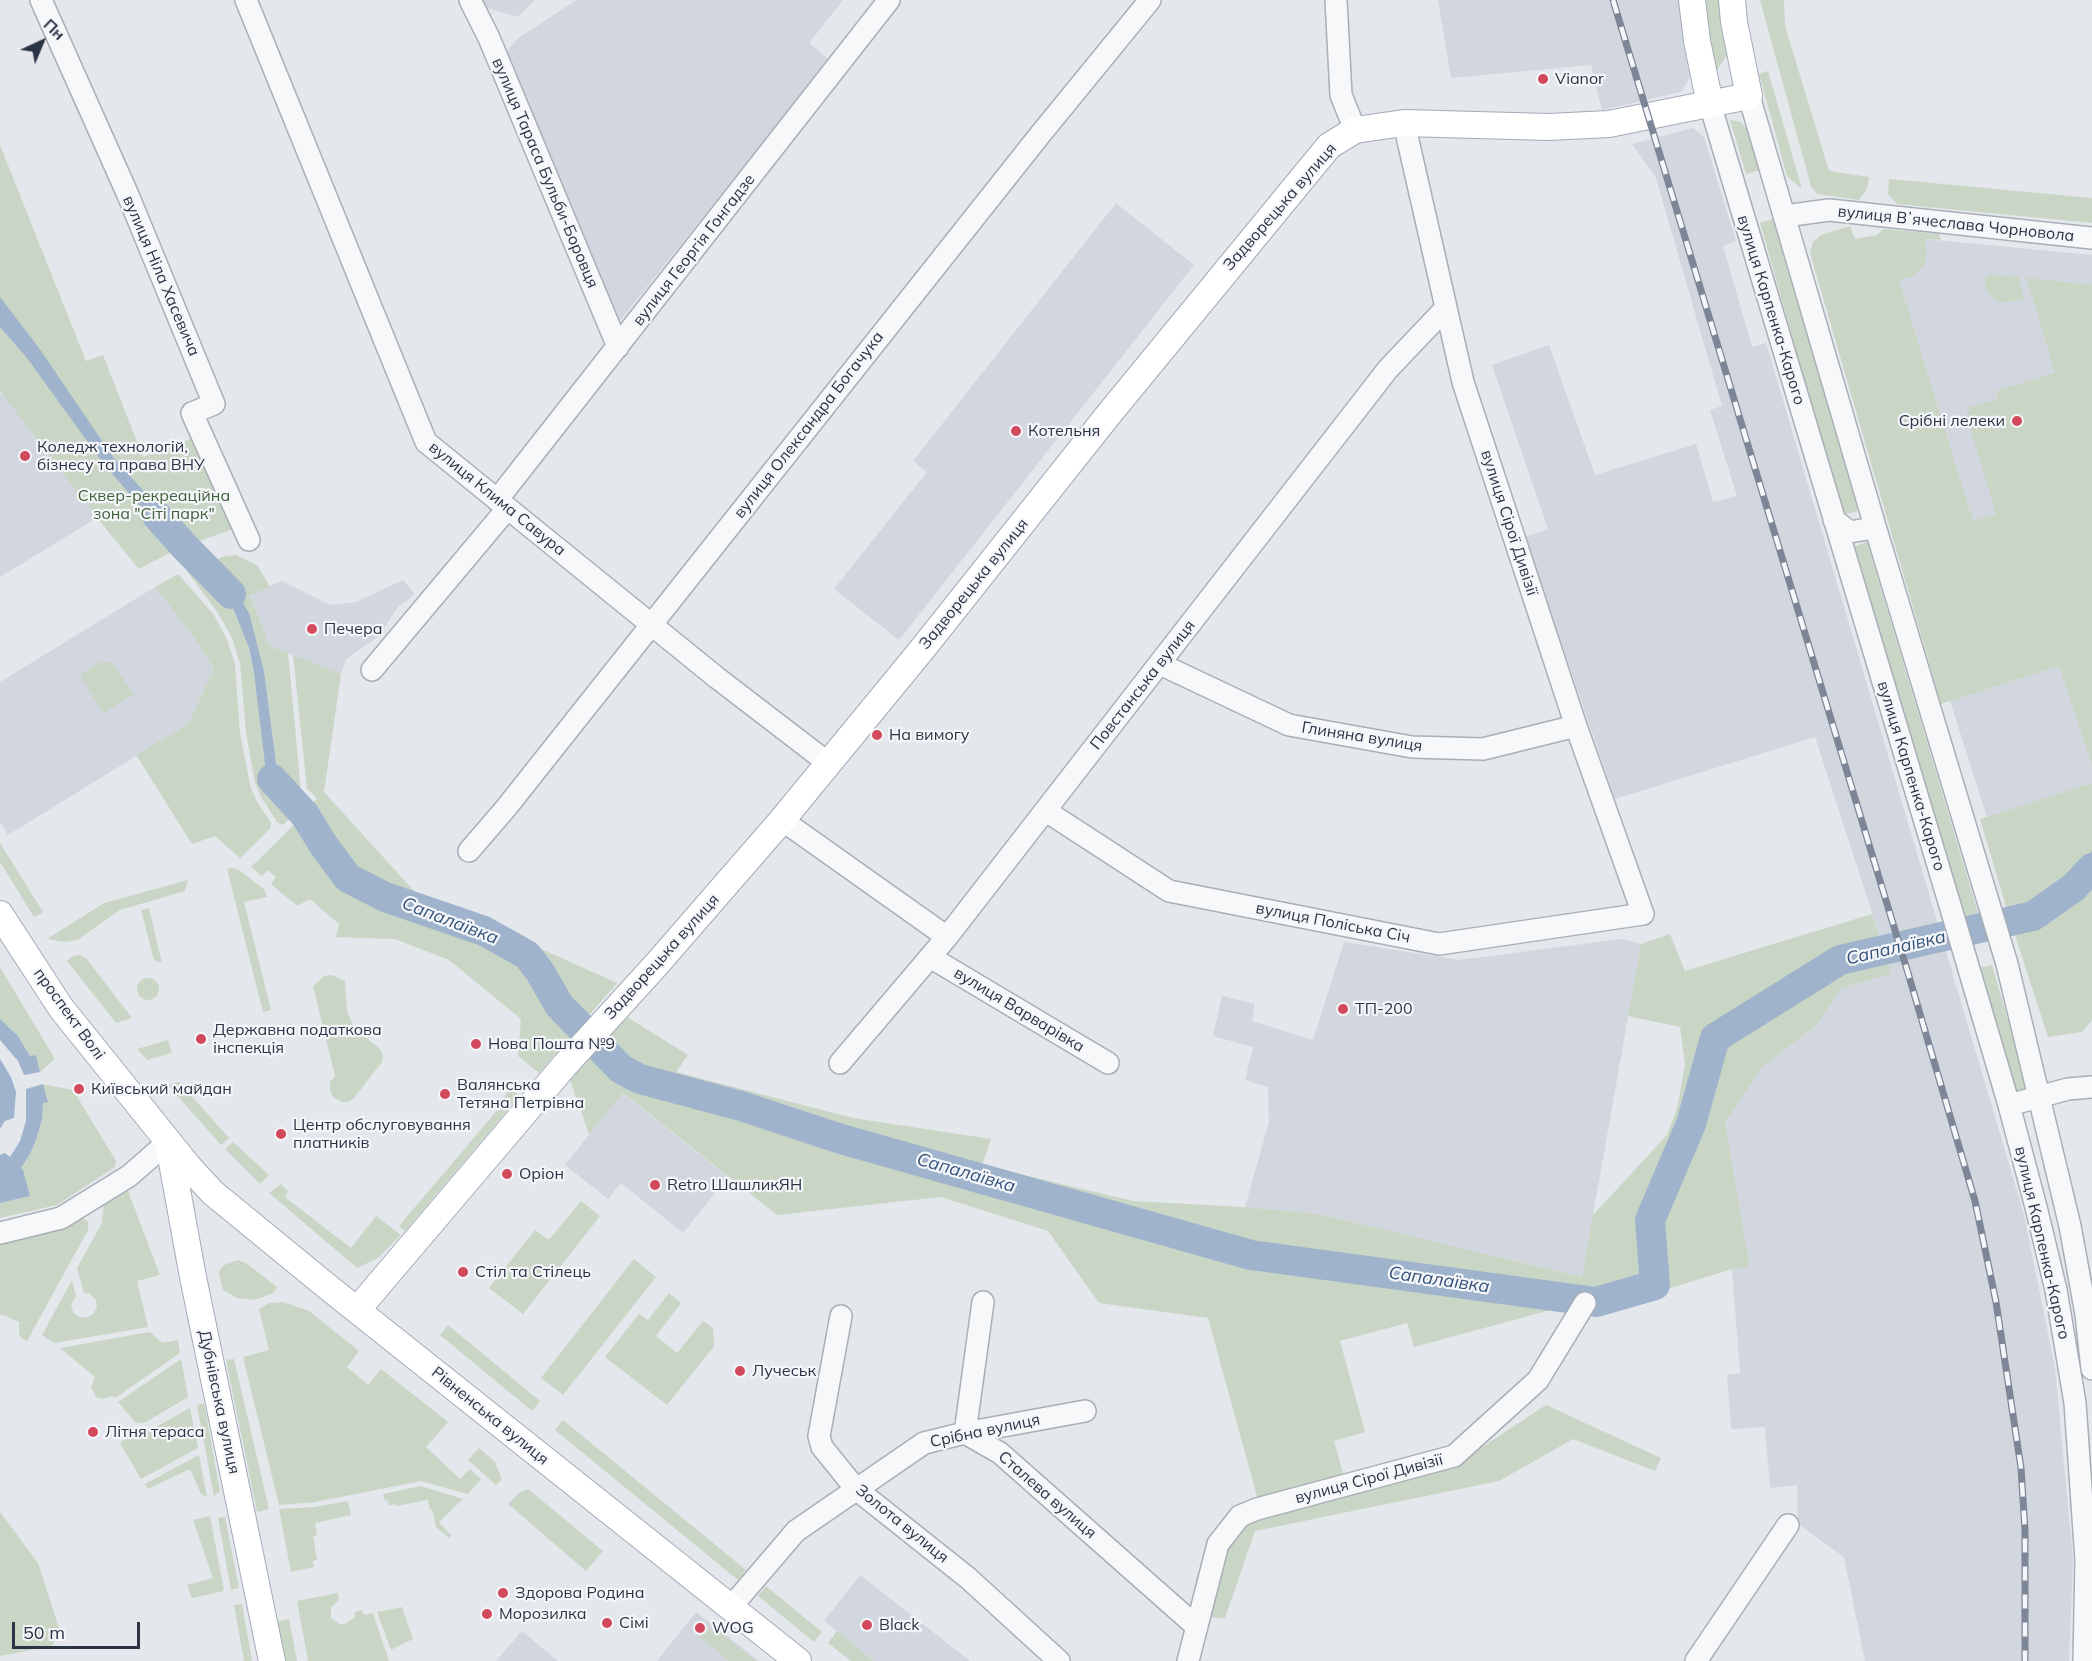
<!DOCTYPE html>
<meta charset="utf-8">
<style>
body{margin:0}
#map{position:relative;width:2092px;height:1661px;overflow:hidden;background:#e4e7ec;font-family:Mulish,sans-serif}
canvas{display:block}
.north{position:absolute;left:12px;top:12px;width:60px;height:60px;-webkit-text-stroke:4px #f4f6f9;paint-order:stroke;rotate:44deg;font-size:16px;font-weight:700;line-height:24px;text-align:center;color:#2b3445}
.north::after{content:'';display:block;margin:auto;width:21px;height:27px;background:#2b3445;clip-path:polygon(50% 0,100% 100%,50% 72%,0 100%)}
.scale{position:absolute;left:12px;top:1622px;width:128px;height:27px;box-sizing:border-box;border:3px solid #2b3445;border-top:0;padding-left:8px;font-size:18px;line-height:21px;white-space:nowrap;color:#2b3445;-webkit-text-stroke:4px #f4f6f9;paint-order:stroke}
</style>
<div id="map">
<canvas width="2092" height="1661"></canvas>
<div class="north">Пн</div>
<div class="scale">50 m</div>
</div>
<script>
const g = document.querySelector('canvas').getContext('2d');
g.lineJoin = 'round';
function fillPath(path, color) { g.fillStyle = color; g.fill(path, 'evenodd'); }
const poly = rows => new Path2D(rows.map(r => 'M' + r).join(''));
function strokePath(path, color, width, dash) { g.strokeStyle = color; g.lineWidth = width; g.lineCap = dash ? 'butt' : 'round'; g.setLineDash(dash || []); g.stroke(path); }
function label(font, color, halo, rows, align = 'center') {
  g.font = font + ' Mulish,sans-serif'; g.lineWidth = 4.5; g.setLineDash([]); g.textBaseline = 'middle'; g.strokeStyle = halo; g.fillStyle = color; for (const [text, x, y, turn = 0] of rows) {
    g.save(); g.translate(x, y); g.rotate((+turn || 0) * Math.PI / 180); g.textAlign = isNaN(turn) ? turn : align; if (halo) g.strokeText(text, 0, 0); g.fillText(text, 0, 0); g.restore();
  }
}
fillPath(poly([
 [481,0,535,0,517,17,484,7],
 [577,0,843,0,809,43,829,60,618,323,507,51,518,38],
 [1438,0,1679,0,1690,77,1681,92,1602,110,1591,65,1451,78],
 [1693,128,1704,137,1736,241,1723,246,1752,347,1766,343,2024,1215,2055,1368,2073,1559,2069,1661,1865,1661,1844,1557,1798,1524,1797,1485,1770,1488,1765,1427,1731,1429,1727,1375,1740,1373,1732,1269,1750,1267,1725,1123,1762,1067,1817,1025,1841,988,1892,974,1815,737,1615,799,1525,537,1548,529,1492,365,1549,345,1595,475,1696,444,1713,502,1737,496,1710,410,1722,406,1656,178,1632,144],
 [1116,203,1194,265,899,640,834,589,927,472,913,461],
 [1894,236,2092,255,2092,504,1990,577,1899,280],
 [2,393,97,518,0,577,0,394],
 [403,580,415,594,398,607,379,636,346,659,341,674,270,646,250,594,282,581,330,605,356,602],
 [155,587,193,634,214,669,188,724,8,835,0,822,0,682],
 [2059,666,2092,766,2092,783,1987,817,1950,701],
 [1622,939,1641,944,1582,1277,1319,1214,1245,1207,1269,1122,1268,1087,1245,1080,1253,1047,1213,1036,1222,996,1255,1004,1252,1021,1313,1040,1344,942,1459,960],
 [622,1093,728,1177,683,1233,621,1183,608,1199,565,1165],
 [860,1575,970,1661,874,1661,824,1621],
 [696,1612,759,1661,657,1661],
 [522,1631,558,1661,496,1661]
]), '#d2d6de');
fillPath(poly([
 [1701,0,1719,0,1728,54,1716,71],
 [1760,0,1784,0,1785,26,1829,171,1869,177,1867,189,1859,200,1817,194,1811,186],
 [1768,71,1802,189,1787,176,1759,74],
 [1730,120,1741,122,1748,131,1760,170,1746,174],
 [0,145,86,361,103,355,143,457,193,438,236,528,177,549,139,569,97,518,0,391],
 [1889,179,2092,198,2092,223,1897,204,1888,194],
 [1774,218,1858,511,1843,515,1760,223],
 [1850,226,1855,239,1877,235,1883,229,1939,234,1941,240,1925,239,1926,259,1922,269,1913,276,1899,280,1973,521,1996,514,1966,413,1970,412,1969,407,1998,399,1996,391,2055,373,2027,278,2092,285,2092,766,2059,666,1941,704,1810,253,1813,242,1821,235],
 [1990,275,2018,277,2024,298,2006,303,1995,300,1988,293,1985,282,1985,278],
 [1867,542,1978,913,1964,917,1853,547],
 [236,555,257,565,270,587,250,595,270,646,288,653,301,792,307,800,303,804,286,787,277,770,264,671,237,593,211,562,225,556],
 [198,566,222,589,230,600,246,636,254,673,270,790,296,812,283,825,277,822,261,797,255,783,246,732,240,663,232,638,218,613,187,571],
 [178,574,214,615,227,640,235,664,240,733,250,785,256,800,271,823,270,829,240,858,215,836,192,844,136,755,188,724,214,669,192,634,155,587],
 [293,655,341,674,324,792,415,892,617,983,539,1073,518,1056,521,1019,449,960,395,939,336,937,339,924,310,899,297,906,271,884,276,877,267,870,262,876,251,867,289,830,317,798,307,789],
 [106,662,113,663,133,695,103,713,80,675,99,663],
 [2092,783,2092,851,2065,879,2028,905,2007,910,1980,819],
 [0,843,43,912,34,917,0,862],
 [233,868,239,870,265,890,267,897,244,902,271,1010,263,1012,227,869],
 [188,880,185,891,120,910,77,940,66,942,47,939,104,903],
 [2092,883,2092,1020,2082,1032,2048,1037,2014,932,2037,926,2079,896],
 [149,908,162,963,154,960,141,910],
 [1872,914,1892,974,1841,988,1817,1025,1762,1067,1725,1123,1750,1267,1732,1269,1587,1314,1558,1308,1414,1347,1407,1323,1340,1341,1365,1432,1334,1441,1344,1477,1258,1500,1208,1318,1099,1303,1048,1231,941,1197,777,1215,623,1093,589,1134,570,1080,624,1015,688,1055,676,1072,853,1118,991,1139,982,1165,1133,1201,1245,1207,1319,1214,1582,1277,1593,1215,1667,1135,1677,1109,1685,1064,1680,1027,1628,1016,1641,944,1670,934,1685,971],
 [80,955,86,958,132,1018,116,1023,67,961,73,956],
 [1992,965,2029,1092,2017,1096,1979,968],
 [0,967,55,1059,40,1072,36,1055,30,1056,18,1036,0,1019],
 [332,975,345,981,347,1011,353,1026,380,1049,383,1056,382,1062,354,1098,348,1102,342,1102,333,1097,330,1090,330,1082,335,1076,313,986,324,976],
 '137 989a11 11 0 1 1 22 0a11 11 0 1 1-22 0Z',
 [168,1040,172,1053,147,1060,137,1049],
 [179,1082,229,1138,221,1145,168,1085],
 [43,1084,73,1090,116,1161,115,1167,57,1205,0,1218,0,1203,30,1196,21,1168,31,1152,36,1140,42,1120,43,1103,48,1101],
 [511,1090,517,1093,518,1098,405,1231,399,1226,500,1107,507,1092],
 [233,1142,269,1175,260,1184,225,1149],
 [281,1184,288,1191,285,1197,351,1248,376,1216,401,1235,378,1258,357,1268,269,1193],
 [126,1186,160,1275,137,1281,148,1327,54,1343,42,1335,72,1280,76,1296,71,1304,73,1312,79,1317,86,1318,93,1314,97,1308,96,1300,90,1294,84,1293,77,1268,102,1223,104,1202],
 [581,1201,600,1216,523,1314,489,1288,535,1230,549,1240],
 [80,1216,88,1222,88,1230,27,1341,21,1338,19,1333,19,1322,1,1314,0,1316,0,1239],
 [634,1259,656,1277,563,1395,541,1378],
 [238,1260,246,1263,277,1287,273,1293,254,1300,237,1298,223,1290,219,1274,220,1269,226,1264],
 [669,1293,681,1303,656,1336,677,1353,703,1321,713,1328,714,1346,667,1405,605,1357,639,1314,648,1320],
 [283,1302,309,1311,359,1351,347,1367,368,1385,381,1369,448,1422,426,1447,460,1479,470,1469,481,1479,468,1494,421,1481,315,1502,279,1505,243,1357,269,1350,259,1309,270,1303],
 [448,1325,540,1401,532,1411,440,1335],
 [150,1332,162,1343,178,1340,180,1353,115,1398,112,1396,102,1399,96,1397,91,1387,95,1377,60,1348],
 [181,1359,188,1397,146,1422,136,1423,118,1402],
 [234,1359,269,1509,257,1512,226,1360],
 [204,1403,220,1491,214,1496,197,1405],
 [1546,1405,1661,1458,1655,1471,1573,1439,1499,1481,1255,1531,1225,1618,1207,1617,1225,1548,1245,1523,1458,1463],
 [190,1408,198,1448,141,1479,120,1443,132,1433,136,1438],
 [563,1420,746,1570,738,1580,555,1430],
 [479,1448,495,1462,502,1479,496,1485,468,1460],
 [199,1455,207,1497,201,1494,190,1469,148,1489,145,1484],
 [421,1486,463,1499,439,1522,451,1535,449,1538,436,1527,432,1509,430,1510,428,1500,396,1506,395,1504,389,1506,388,1500,385,1501,383,1494],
 [528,1489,603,1551,586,1571,508,1504,520,1492],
 [348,1501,351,1515,315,1523,317,1535,313,1536,317,1560,313,1561,314,1567,291,1572,279,1509,315,1507],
 [0,1512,38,1563,60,1631,52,1646,0,1656],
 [210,1516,224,1591,192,1598,187,1585,213,1578,193,1520],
 [225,1517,239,1588,231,1590,218,1518],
 [766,1586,822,1632,814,1642,758,1596],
 [338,1593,339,1600,331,1607,331,1618,340,1624,345,1624,354,1618,355,1612,362,1610,364,1615,373,1613,389,1661,308,1661,297,1601],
 [242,1604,252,1661,244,1661,234,1605],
 [402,1607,413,1639,391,1650,377,1612],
 [289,1619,297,1661,284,1661,276,1622],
 [709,1630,715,1630,721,1633,756,1661,730,1661,700,1637,705,1631],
 [837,1631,874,1661,851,1661,828,1643]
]), '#c9d6c5');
fillPath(poly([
 [0,297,39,348,113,457,191,544,177,549,103,463,27,358,0,327],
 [211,562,237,593,249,613,264,671,277,770,286,787,303,804,296,812,270,790,267,780,254,673,249,648,230,600,222,589,198,566],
 [2092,851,2092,883,2079,896,2037,926,2014,932,2007,910,2028,905,2065,879],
 [0,1019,18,1036,30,1056,36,1055,40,1072,24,1075,18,1061,0,1040],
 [0,1059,11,1077,16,1092,14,1118,5,1121,0,1129],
 [43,1084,48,1102,43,1103,42,1120,36,1140,31,1152,21,1168,23,1170,30,1196,0,1203,0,1155,5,1153,10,1157,20,1141,26,1121,26,1089]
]), '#9fb4cc');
strokePath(poly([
 [157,516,184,546,231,594],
 [272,779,305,815,324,846,348,878,385,897,484,931,527,955,540,972,559,1005,621,1069,640,1079,741,1106,841,1139,1251,1255,1596,1302,1655,1285,1650,1220,1691,1124,1715,1038,1840,960,2033,916,2073,888,2092,868]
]), '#9fb4cc', 30);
const minor = poly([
 [41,0,128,195,214,404,192,413,249,540],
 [246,0,426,442,716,677,828,763],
 [470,0,489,38,618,347],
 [1336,0,1341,95,1355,130],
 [1749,96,1874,523,2007,964,2070,1226,2086,1314,2092,1369],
 [1710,104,1955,922,2009,1105,2036,1207,2056,1290,2075,1403,2086,1560,2084,1661],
 [1785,216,1829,210,2092,238],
 [497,500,889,0],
 [1834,520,1850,532,1867,529,1874,523],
 [1160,664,1289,725,1412,747,1483,749,1576,726],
 [372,670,507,509],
 [1046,811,1169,891,1439,944,1643,914,1576,726,1463,382,1404,123],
 [782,820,947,937],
 [469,851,506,808,1039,136,1150,0],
 [930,957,1108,1063],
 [840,1063,947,937,1388,369,1446,308],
 [2009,1105,2068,1089,2092,1087],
 [0,1233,61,1218,129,1176,168,1142],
 [983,1302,965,1433,1000,1453,1197,1627],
 [841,1316,819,1436,822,1447,856,1489,968,1578,1059,1661],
 [731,1607,796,1531,924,1443,965,1433,1085,1411],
 [1188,1661,1218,1544,1240,1516,1257,1509,1454,1456,1538,1380,1585,1303],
 [1696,1661,1788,1525]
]);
const major = poly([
 [1692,0,1697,41,1710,104],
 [0,914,61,1008,188,1166,213,1193,329,1288,798,1661],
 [169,1146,193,1277,272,1661],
 [357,1310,565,1065,656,965,782,820,924,647,1109,414,1329,146,1355,130,1404,123,1549,127,1609,124,1749,96,1734,22,1732,0]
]);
strokePath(minor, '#a9aeb7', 24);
strokePath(major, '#a3abb8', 28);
strokePath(minor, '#f7f8fa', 21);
strokePath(major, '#fff', 26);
const rail = poly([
 [1613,0,1908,973,1975,1201,1996,1302,2021,1468,2025,1530,2025,1661]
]);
strokePath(rail, '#7d8696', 7);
strokePath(rail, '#f4f6f9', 4.5, [14]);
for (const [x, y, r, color] of [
 [1543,79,6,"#d1495b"],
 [2017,421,6,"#d1495b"],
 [1016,431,6,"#d1495b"],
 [25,456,6,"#d1495b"],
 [312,629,6,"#d1495b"],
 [877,735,6,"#d1495b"],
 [1343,1009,6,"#d1495b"],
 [201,1039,6,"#d1495b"],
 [476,1044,6,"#d1495b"],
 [79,1089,6,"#d1495b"],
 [445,1094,6,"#d1495b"],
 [281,1134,6,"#d1495b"],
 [507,1174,6,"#d1495b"],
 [655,1185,6,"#d1495b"],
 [463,1272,6,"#d1495b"],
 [740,1371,6,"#d1495b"],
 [93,1432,6,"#d1495b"],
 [503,1593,6,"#d1495b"],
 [487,1614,6,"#d1495b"],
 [607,1623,6,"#d1495b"],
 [867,1625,6,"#d1495b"],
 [700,1628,6,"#d1495b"]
]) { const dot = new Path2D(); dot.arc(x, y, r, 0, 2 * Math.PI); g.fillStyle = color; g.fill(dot); strokePath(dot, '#f4f6f9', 2); }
label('16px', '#2b3445', '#f4f6f9', [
 ["Vianor",1555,79],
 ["Срібні лелеки",2005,421,"right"],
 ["Котельня",1028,431],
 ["Коледж технологій,",37,447],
 ["бізнесу та права ВНУ",37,465],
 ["Печера",324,629],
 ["На вимогу",889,735],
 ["ТП-200",1355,1009],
 ["Державна податкова",213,1030],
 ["інспекція",213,1048],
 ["Нова Пошта №9",488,1044],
 ["Валянська",457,1085],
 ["Тетяна Петрівна",457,1103],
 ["Київський майдан",91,1089],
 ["Центр обслуговування",293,1125],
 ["платників",293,1143],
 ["Оріон",519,1174],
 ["Retro ШашликЯН",667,1185],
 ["Стіл та Стілець",475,1272],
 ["Лучеськ",752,1371],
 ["Літня тераса",105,1432],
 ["Здорова Родина",515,1593],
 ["Морозилка",499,1614],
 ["Сімі",619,1623],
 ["Black",879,1625],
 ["WOG",712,1628]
], 'left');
label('16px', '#2b3445', '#f4f6f9', [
 ["вулиця Тараса Бульби-Боровця",545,173,67],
 ["Задворецька вулиця",1280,207,-49],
 ["вулиця Вʼячеслава Чорновола",1956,224,6],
 ["вулиця Георгія Гонгадзе",694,250,-52],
 ["вулиця Ніла Хасевича",161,276,67],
 ["вулиця Карпенка-Карого",1771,310,73],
 ["вулиця Олександра Богачука",809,425,-52],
 ["вулиця Клима Савура",497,499,39],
 ["вулиця Сірої Дивізії",1509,523,72],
 ["Задворецька вулиця",974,584,-51],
 ["Повстанська вулиця",1143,685,-52],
 ["Глиняна вулиця",1362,737,9],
 ["вулиця Карпенка-Карого",1911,776,73],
 ["вулиця Поліська Січ",1333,923,11],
 ["Задворецька вулиця",662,957,-48],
 ["вулиця Варварівка",1019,1010,31],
 ["проспект Волі",69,1014,54],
 ["вулиця Карпенка-Карого",2042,1243,77],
 ["Дубнівська вулиця",219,1402,78],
 ["Рівненська вулиця",490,1416,39],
 ["Срібна вулиця",985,1431,-12],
 ["вулиця Сірої Дивізії",1369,1479,-15],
 ["Сталева вулиця",1047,1495,41],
 ["Золота вулиця",902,1524,39]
]);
label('16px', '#3f6138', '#f4f6f9', [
 ["Сквер-рекреаційна",154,496],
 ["зона \"Сіті парк\"",154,514]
]);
label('italic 18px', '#34527a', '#f4f6f9', [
 ["Сапалаївка",450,921,21],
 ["Сапалаївка",1896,948,-13],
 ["Сапалаївка",966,1173,16],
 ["Сапалаївка",1439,1280,8]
]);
</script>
